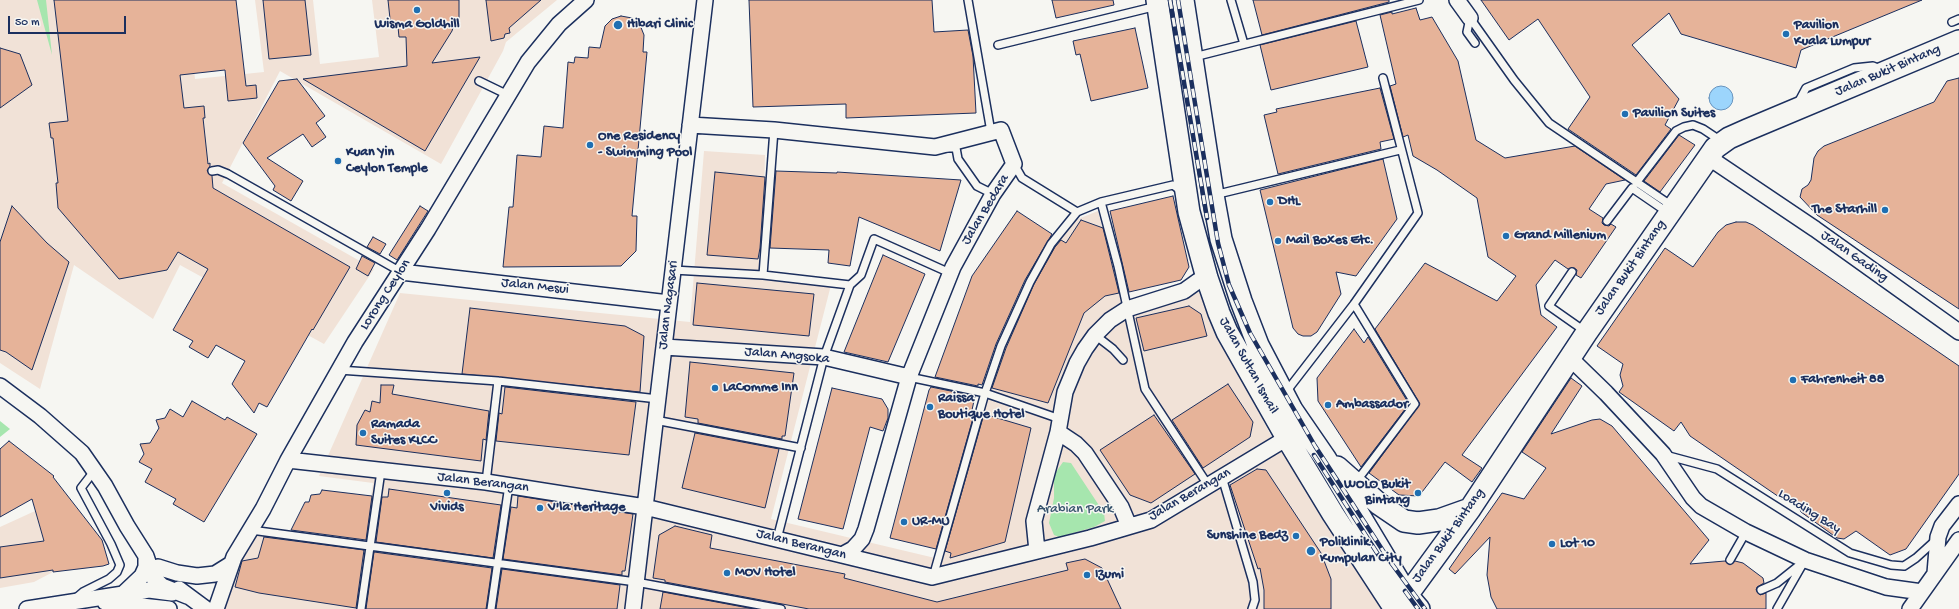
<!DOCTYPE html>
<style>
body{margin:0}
#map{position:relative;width:1959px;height:609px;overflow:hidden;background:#f6f6f2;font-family:"Gochi Hand",sans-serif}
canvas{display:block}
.scale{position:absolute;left:8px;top:16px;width:118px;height:18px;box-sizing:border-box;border:2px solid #1b2f5e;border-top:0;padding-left:5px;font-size:12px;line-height:14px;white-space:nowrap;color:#1b2f5e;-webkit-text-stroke:3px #f6f6f2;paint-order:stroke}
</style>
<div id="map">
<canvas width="1959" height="609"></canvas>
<div class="scale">50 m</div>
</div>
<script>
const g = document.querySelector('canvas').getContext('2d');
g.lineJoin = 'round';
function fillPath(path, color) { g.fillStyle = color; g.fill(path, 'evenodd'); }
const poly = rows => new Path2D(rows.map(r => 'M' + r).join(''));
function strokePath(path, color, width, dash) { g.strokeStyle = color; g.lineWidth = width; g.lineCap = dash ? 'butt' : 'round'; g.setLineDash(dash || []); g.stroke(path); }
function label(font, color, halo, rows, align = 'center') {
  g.font = font + ' "Gochi Hand",sans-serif'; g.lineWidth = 3; g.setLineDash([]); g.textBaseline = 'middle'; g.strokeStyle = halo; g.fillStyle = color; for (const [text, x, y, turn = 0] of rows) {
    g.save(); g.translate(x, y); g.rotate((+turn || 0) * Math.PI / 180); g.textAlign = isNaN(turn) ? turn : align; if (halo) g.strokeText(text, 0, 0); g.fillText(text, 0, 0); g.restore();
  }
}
fillPath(poly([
 [0,0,186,0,195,79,264,72,255,0,313,0,320,64,379,57,372,0,557,0,506,42,503,51,441,164,280,71,222,183,374,269,324,344,180,265,153,319,74,265,40,389,0,363],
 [704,151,765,155,762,280,831,285,771,519,935,558,979,397,1010,314,1073,221,1098,211,1122,304,1200,292,1269,432,1394,609,219,609,235,561,258,529,364,543,373,483,319,476,400,293,690,322],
 [35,511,53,572,34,582,0,588,0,527]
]), '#f1e2d7');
fillPath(poly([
 [37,0,46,0,52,55],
 [0,421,10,429,0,437],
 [1063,462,1071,463,1104,513,1105,521,1094,527,1059,537,1054,535,1049,523,1054,498,1054,475]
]), '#a6e6ae');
const water = poly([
 '1709 98a12 12 0 1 1 24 0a12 12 0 1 1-24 0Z'
]);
fillPath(water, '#9cd5fc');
strokePath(water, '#6893bd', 1);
const building = poly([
 [54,0,236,0,246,86,256,85,257,98,228,101,225,70,180,75,184,108,204,106,205,118,203,118,208,164,210,163,210,166,207,171,212,176,213,188,350,267,313,330,312,329,267,407,259,403,254,413,232,384,245,361,216,345,208,358,189,347,193,341,173,330,208,269,178,252,167,270,119,279,58,208,56,183,58,183,53,138,51,138,49,123,68,121,54,0],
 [263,0,305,0,311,55,269,59,263,0],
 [388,0,459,0,459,23,454,24,452,31,432,63,480,57,425,151,303,79,407,66,406,37,399,37,398,27,391,28,388,0],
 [486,0,541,0,509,28,510,33,505,34,504,38,491,41,486,0],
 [749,0,932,0,934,32,968,30,973,56,976,113,846,118,846,104,753,107,749,0],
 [1052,0,1113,0,1114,5,1056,18,1052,0],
 [1253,0,1389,0,1389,2,1262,35,1253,0],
 [1481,0,1922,0,1801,50,1796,68,1681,34,1669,13,1632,45,1679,99,1665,125,1671,129,1636,175,1568,129,1590,97,1538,19,1509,40,1481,0],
 [1416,8,1420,20,1432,17,1458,61,1476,140,1505,158,1575,146,1625,180,1606,184,1589,209,1603,218,1602,223,1604,225,1609,226,1611,224,1616,227,1581,278,1576,275,1577,270,1574,268,1568,269,1555,260,1536,285,1541,315,1557,327,1462,455,1482,468,1472,482,1445,462,1419,496,1399,495,1369,473,1420,404,1375,329,1425,263,1497,301,1516,276,1488,257,1477,198,1437,170,1413,156,1408,135,1403,137,1390,86,1396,84,1380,15,1392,12,1392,14,1416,8],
 [621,16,632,18,640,25,644,35,643,52,647,52,632,216,637,216,636,251,621,266,503,267,509,207,513,207,517,155,541,157,544,126,563,128,568,62,574,63,575,57,588,58,589,47,600,48,605,26,612,19,621,16],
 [1356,21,1368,67,1271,90,1260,45,1356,21],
 [1135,28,1148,88,1091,101,1080,54,1076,55,1073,41,1135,28],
 [0,48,20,54,32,85,0,108,0,48],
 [1959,78,1959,309,1817,215,1800,197,1802,189,1808,185,1811,180,1814,158,1818,151,1824,146,1934,102,1947,81,1959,78],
 [297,79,325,116,316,123,326,137,312,147,303,134,267,158,303,181,291,201,273,190,275,186,243,143,279,81,297,79],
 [1380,88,1394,139,1380,142,1381,149,1278,174,1264,115,1277,112,1276,109,1380,88],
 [1679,135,1695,145,1660,192,1644,181,1679,135],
 [1383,159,1397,219,1356,276,1336,272,1341,294,1317,332,1311,336,1303,336,1298,334,1293,328,1260,190,1383,159],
 [776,171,837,173,837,172,961,180,940,251,859,217,850,266,828,263,829,250,770,248,776,171],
 [715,172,765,177,760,248,758,259,707,255,715,172],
 [1173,196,1189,267,1181,280,1129,292,1110,211,1173,196],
 [12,206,47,243,69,262,32,370,6,352,0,350,0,242,12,206],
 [420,206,428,211,397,260,389,255,420,206],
 [1017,211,1052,234,1025,280,996,344,982,385,978,384,978,386,935,377,972,276,1017,211],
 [1081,220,1103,228,1119,293,1105,296,1084,313,1048,403,992,388,1006,348,1034,284,1055,247,1061,240,1066,243,1081,220],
 [1736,222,1746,222,1753,225,1959,366,1959,474,1906,549,1890,555,1856,531,1844,539,1837,538,1801,512,1796,499,1782,499,1690,436,1681,422,1674,431,1619,392,1623,386,1620,375,1623,364,1597,346,1665,248,1693,267,1718,232,1726,225,1736,222],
 [373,237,386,244,380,254,367,247,373,237],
 [883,255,925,274,888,362,844,352,883,255],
 [362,256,375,263,368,276,356,269,362,256],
 [697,283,814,294,809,336,693,325,697,283],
 [1189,306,1201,314,1207,336,1144,351,1136,318,1189,306],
 [470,308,625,326,644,336,640,392,462,374,470,308],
 [1354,329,1364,343,1368,337,1409,404,1361,467,1318,401,1317,378,1354,329],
 [690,362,794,373,785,436,782,436,782,439,698,423,698,419,685,417,690,362],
 [1571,378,1582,386,1551,434,1592,420,1600,419,1612,426,1709,540,1690,564,1725,561,1730,565,1735,561,1743,563,1763,578,1764,583,1757,587,1756,590,1760,595,1766,593,1766,609,1497,609,1491,597,1487,575,1490,537,1455,574,1449,569,1502,493,1524,499,1546,468,1522,452,1571,378],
 [1228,384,1253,422,1250,437,1203,468,1172,420,1228,384],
 [381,385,394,385,392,394,489,411,486,440,483,439,481,461,356,445,357,425,365,410,370,412,372,401,380,403,381,385],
 [505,387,636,402,629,455,496,441,499,413,502,414,505,387],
 [931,387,975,396,972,410,975,411,936,549,890,538,929,390,931,387],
 [832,388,882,399,888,409,888,418,883,431,870,427,843,529,798,519,832,388],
 [192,401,225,420,227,417,257,434,204,522,173,504,176,499,145,482,152,469,139,462,144,454,140,444,150,443,159,428,156,420,165,418,170,409,183,417,192,401],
 [984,414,1031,428,1005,542,950,558,951,553,945,551,984,414],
 [1154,415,1195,474,1151,503,1130,495,1100,450,1154,415],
 [695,433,779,449,765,508,682,488,695,433],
 [9,441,54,476,53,477,102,540,109,564,103,566,53,572,53,570,0,578,0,547,44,541,32,499,0,517,0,449,9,441],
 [1257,469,1266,470,1321,553,1331,579,1331,609,1264,609,1264,590,1260,568,1258,569,1230,485,1257,469],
 [389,489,501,505,493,558,376,542,382,497,388,497,389,489],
 [322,490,372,496,366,540,291,530,305,502,309,502,311,495,320,494,322,490],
 [518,496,633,514,625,571,622,571,622,575,503,559,511,507,517,508,518,496],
 [675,526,712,535,710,548,845,574,844,578,937,602,1068,570,1066,563,1085,559,1102,568,1121,609,809,609,665,582,665,580,653,578,659,535,675,526],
 [264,537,364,550,356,608,259,593,235,587,242,561,258,558,264,537],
 [374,552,492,568,486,609,366,609,374,552],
 [502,569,620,585,617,609,496,609,502,569],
 [663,592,754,609,660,609,663,592]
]);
fillPath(building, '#e6b399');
strokePath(building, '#1b2f5e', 1);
const lane = poly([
 [968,0,991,132],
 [1231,0,1244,44],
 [1470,18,1514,80,1549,123,1672,206],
 [1470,18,1467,32,1475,43],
 [1952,22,1959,19],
 [998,45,1157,6],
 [1194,57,1419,0],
 [479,81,508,95],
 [1798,103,1806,88,1854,68,1873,66,1880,69],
 [947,148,956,148,958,159,977,186,993,194],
 [1014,164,1022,178,1077,212,1101,202,1173,185,1181,191],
 [212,171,218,170,228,174,401,272],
 [1636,183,1676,131,1684,127,1693,125,1703,129,1721,141],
 [1214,195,1400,150],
 [1101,202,1118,266,1145,389,1208,485],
 [1607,221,1632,188,1667,212],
 [673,270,763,275,850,285,824,357,777,539],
 [1572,272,1549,306,1586,332],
 [763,275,774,130],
 [850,285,861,275,874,239,950,273],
 [1354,304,1415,404,1362,474,1355,479],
 [1095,335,1113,349,1123,360],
 [339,370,498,381,658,399],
 [909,377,985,393,1060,419],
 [1286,392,1354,304,1418,213,1383,78],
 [655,420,801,448],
 [1665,455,1717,469,1850,553,1891,565,1904,566,1916,558,1937,539],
 [1222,477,1253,582,1255,600,1252,609],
 [486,482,498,381],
 [251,530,636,582,781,609],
 [1730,560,1746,532],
 [933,577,985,393,1001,346,1030,282,1051,244,1077,212],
 [1761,590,1777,583,1802,563],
 [76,598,83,592,109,579,117,572,120,565,111,544,81,488,95,470],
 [361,609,381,471],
 [491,609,509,485],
 [1777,609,1805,560]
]);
const street = poly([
 [1457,0,1470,18],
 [690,125,774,130,935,147,1001,130,1014,164,993,194,953,267,909,377,866,529,862,539,853,549,842,555],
 [1708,157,1815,229,1959,332],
 [401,272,669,303],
 [664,347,824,357,909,377],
 [1571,359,1606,393,1663,454,1693,498,1701,506,1746,532,1805,560,1886,587,1922,592],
 [0,386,40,416,82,453,105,486,127,526,146,556,153,577,162,586,187,596],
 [1058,432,1076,444,1085,453,1121,507,1129,526],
 [288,460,486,482,645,507,932,577,1090,538,1151,520,1287,438],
 [1037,551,1034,521,1058,432,1065,392,1077,363,1085,349,1095,335,1110,320,1127,309,1184,291,1198,281,1207,278],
 [158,567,177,573,197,576,215,574,231,564],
 [1935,573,1938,537,1942,526,1959,504],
 [179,589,206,609],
 [123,594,142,576,146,567,146,558],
 [105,602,169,609],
 [27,609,149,590,172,593],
 [216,609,234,557,263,509,288,460,355,342,428,229,528,62,559,24,586,0],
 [633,609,705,0],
 [1910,609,1959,540]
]);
const secondary = poly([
 [1157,0,1189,212,1207,278,1219,313,1227,332,1287,438,1333,514,1395,609],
 [1183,0,1213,195,1221,239,1241,301,1258,345,1292,410,1325,458,1407,595,1419,609],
 [1337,467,1379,504,1404,521,1418,523,1439,520,1470,509],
 [1397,609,1470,509,1587,332,1715,148,1729,138,1747,130,1959,41]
]);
strokePath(lane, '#1b2f5e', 10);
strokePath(street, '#1b2f5e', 18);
strokePath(secondary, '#1b2f5e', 24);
strokePath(lane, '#f6f6f2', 7);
strokePath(street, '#f6f6f2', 15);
strokePath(secondary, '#f6f6f2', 21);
const rail = poly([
 [1170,0,1207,218],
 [1178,0,1218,243,1229,285,1250,333,1315,446,1389,560,1425,609],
 [1314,455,1381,559],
 [1405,591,1418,609]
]);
strokePath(rail, '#1b2f5e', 4.5);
strokePath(rail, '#f6f6f2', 3, [9]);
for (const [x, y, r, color] of [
 [417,10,4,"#1f6fb2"],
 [618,25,5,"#1f6fb2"],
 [1786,34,4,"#1f6fb2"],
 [1625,114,4,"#1f6fb2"],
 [590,145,4,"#1f6fb2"],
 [338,161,4,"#1f6fb2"],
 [1270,202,4,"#1f6fb2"],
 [1885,210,4,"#1f6fb2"],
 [1506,236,4,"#1f6fb2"],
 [1278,241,4,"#1f6fb2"],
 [1793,380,4,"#1f6fb2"],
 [715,388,4,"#1f6fb2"],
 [1328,405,4,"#1f6fb2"],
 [930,407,4,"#1f6fb2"],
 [363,433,4,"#1f6fb2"],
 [447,493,4,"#1f6fb2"],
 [1418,493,4,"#1f6fb2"],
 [540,508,4,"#1f6fb2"],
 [904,522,4,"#1f6fb2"],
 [1296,536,4,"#1f6fb2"],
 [1552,544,4,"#1f6fb2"],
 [1311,551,5,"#1f6fb2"],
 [727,573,4,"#1f6fb2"],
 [1087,575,4,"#1f6fb2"]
]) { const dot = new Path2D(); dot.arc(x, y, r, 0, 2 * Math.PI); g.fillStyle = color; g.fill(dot); strokePath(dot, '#f6f6f2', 1.5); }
label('bold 14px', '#1b2f5e', '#f6f6f2', [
 ["Wisma Goldhill",417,25,"center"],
 ["Hibari Clinic",627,25],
 ["Pavilion",1794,26],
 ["Kuala Lumpur",1794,42],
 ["Pavilion Suites",1633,114],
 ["One Residency",598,137],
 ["- Swimming Pool",598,153],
 ["Kuan Yin",346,153],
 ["Ceylon Temple",346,169],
 ["DHL",1278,202],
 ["The Starhill",1877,210,"right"],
 ["Grand Millenium",1514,236],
 ["Mail Boxes Etc.",1286,241],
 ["Fahrenheit 88",1801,380],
 ["LaComme Inn",723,388],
 ["Raissa",938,399],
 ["Boutique Hotel",938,415],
 ["Ambassador",1336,405],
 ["Ramada",371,425],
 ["Suites KLCC",371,441],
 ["WOLO Bukit",1410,485,"right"],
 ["Bintang",1410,501,"right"],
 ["Vivids",447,508,"center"],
 ["V'la Heritage",548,508],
 ["UR-MU",912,522],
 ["Sunshine Bedz",1288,536,"right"],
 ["Poliklinik",1320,543],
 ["Kumpulan City",1320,559],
 ["Lot 10",1560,544],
 ["MOV Hotel",735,573],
 ["Izumi",1095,575]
], 'left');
label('14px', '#1b2f5e', '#f6f6f2', [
 ["Jalan Bukit Bintang",1888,71,-23],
 ["Jalan Bedara",986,210,-59],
 ["Jalan Gading",1854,257,35],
 ["Jalan Bukit Bintang",1631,268,-55],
 ["Jalan Mesui",535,287,6],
 ["Lorong Ceylon",386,295,-57],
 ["Jalan Nagasari",669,305,-83],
 ["Jalan Angsoka",787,356,5],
 ["Jalan Sultan Ismail",1248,366,61],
 ["Jalan Berangan",483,483,7],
 ["Jalan Berangan",1190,495,-30],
 ["Loading Bay",1809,512,32],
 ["Jalan Bukit Bintang",1449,536,-54],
 ["Jalan Berangan",801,545,14]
]);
label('14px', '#37546e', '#f6f6f2', [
 ["Arabian Park",1075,510]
]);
</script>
